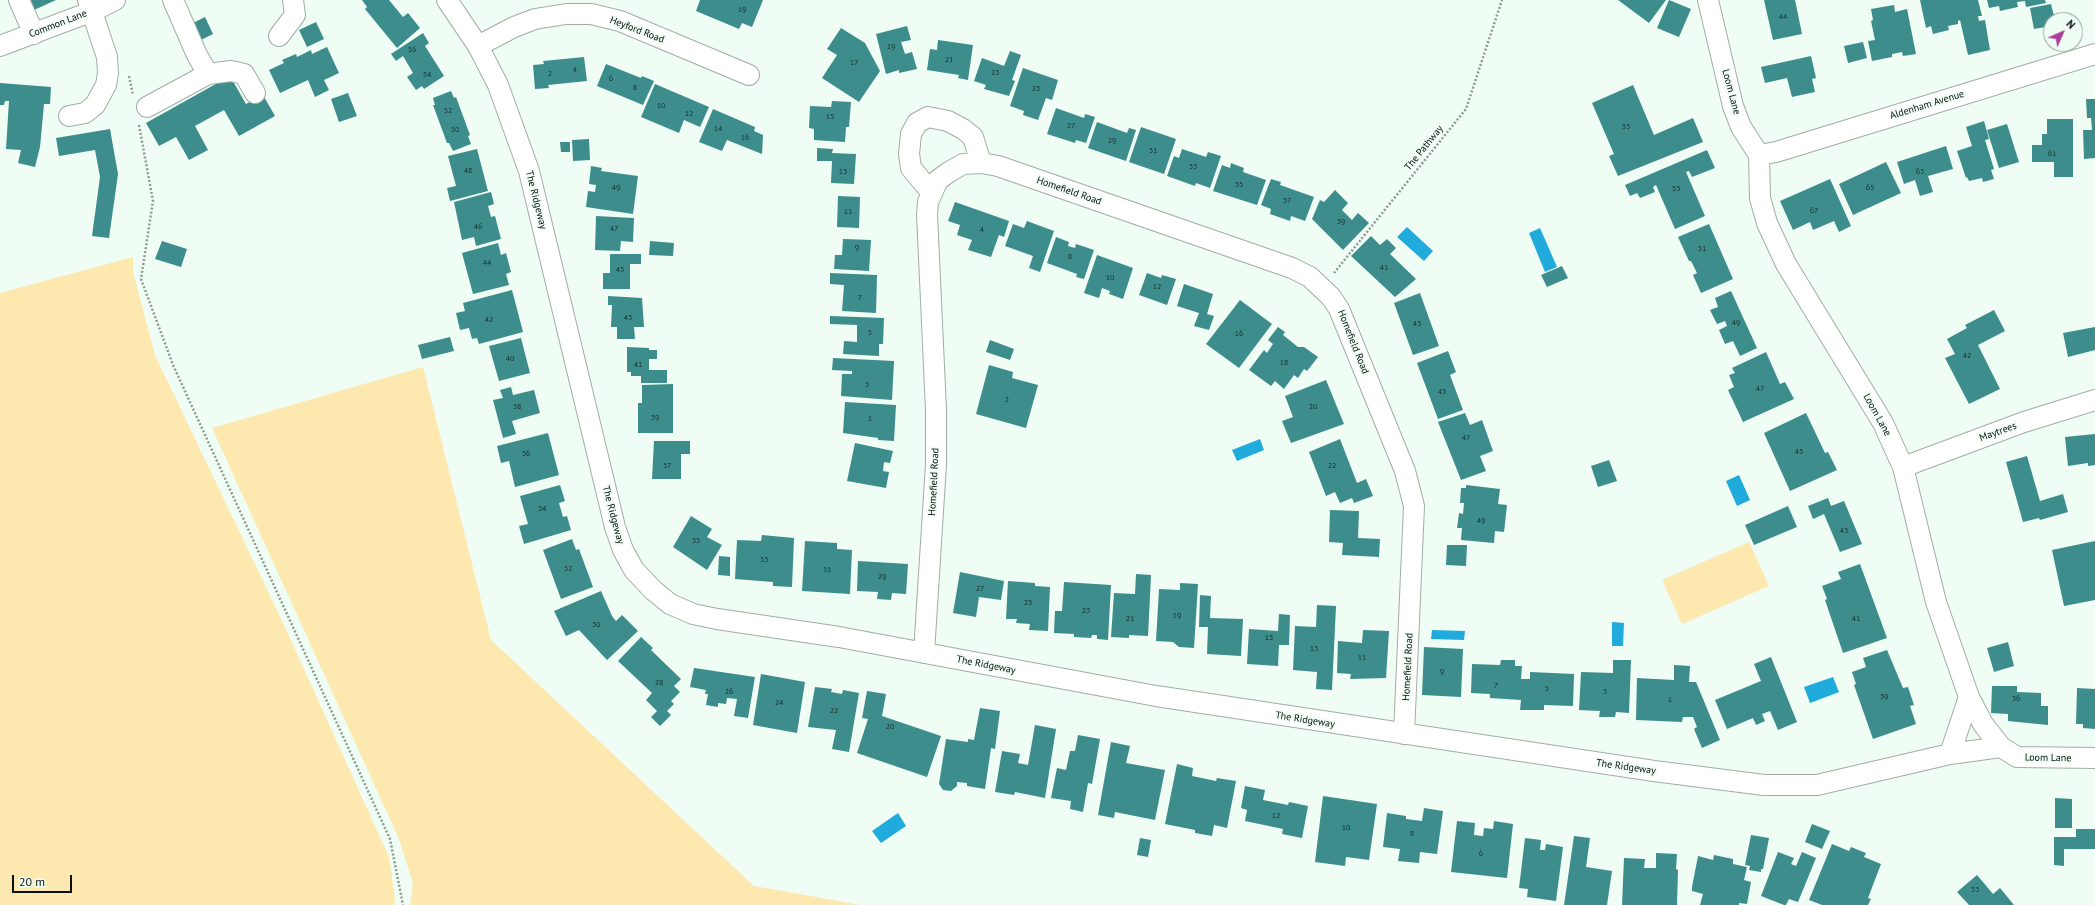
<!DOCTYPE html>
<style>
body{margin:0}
#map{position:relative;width:2095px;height:905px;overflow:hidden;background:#effdf4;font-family:"PT Sans",sans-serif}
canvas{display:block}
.north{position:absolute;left:2043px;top:12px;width:40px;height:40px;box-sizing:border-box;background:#effdf4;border:1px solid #949e98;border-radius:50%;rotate:45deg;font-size:11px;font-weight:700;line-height:16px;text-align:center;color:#0b0f0d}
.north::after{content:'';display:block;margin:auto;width:14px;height:18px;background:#a93e9e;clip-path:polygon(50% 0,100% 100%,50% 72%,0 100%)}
.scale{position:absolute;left:12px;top:875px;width:60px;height:18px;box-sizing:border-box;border:2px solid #0b0f0d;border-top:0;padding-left:5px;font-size:12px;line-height:14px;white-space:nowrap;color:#0b0f0d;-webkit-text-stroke:3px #effdf4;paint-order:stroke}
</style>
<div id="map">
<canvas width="2095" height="905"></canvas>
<div class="north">N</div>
<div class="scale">20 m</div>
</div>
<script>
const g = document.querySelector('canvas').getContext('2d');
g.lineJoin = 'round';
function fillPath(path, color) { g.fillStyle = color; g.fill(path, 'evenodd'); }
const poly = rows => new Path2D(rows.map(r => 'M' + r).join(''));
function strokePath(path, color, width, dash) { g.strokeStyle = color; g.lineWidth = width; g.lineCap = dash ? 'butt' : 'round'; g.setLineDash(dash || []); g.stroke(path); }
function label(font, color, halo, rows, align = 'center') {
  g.font = font + ' "PT Sans",sans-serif'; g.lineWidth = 4; g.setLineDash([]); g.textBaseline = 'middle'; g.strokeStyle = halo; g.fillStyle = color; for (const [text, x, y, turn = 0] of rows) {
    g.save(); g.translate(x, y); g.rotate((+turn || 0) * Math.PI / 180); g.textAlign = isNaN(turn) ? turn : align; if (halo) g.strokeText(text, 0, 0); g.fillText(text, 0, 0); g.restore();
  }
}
fillPath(poly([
 [133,257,133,272,155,355,285,627,389,857,395,898,394,905,0,905,0,293],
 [423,367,491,640,754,886,861,905,410,905,413,883,399,839,212,428],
 [1749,542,1769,586,1682,624,1662,580]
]), '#fde8af');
fillPath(poly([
 [1407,227,1433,251,1424,261,1397,237],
 [1540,228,1557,267,1545,272,1529,233],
 [1260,439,1264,450,1237,461,1232,450],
 [1739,475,1750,500,1737,506,1726,481],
 [1612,622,1624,623,1623,646,1612,646],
 [1432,630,1465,631,1464,640,1431,639],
 [1833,677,1839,692,1810,703,1804,687],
 [898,813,906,826,881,843,872,831]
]), '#20abdc');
fillPath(poly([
 [30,0,56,0,34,10],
 [362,0,389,0,403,17,408,13,420,28,397,48,365,9,367,7],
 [700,0,763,0,752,27,742,23,739,29,696,11],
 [1618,0,1666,0,1649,23],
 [1669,0,1691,9,1679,37,1657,28],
 [1764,0,1795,0,1802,34,1773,40],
 [1920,0,1978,0,1982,16,1978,16,1979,21,1985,20,1990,50,1968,55,1960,20,1958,21,1958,24,1948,26,1949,30,1933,34,1931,26,1926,28],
 [1987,0,2045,0,2046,3,2026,7,2025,1,2017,2,2018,7,2000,11,1999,6,1989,8],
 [2051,4,2055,20,2051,20,2051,26,2034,29,2030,8],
 [1894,5,1895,12,1907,9,1916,54,1903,56,1902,52,1892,54,1892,57,1872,61,1868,41,1875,40,1871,21,1873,20,1871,9],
 [205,17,213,34,199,41,191,24],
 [316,22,324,39,307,47,299,30],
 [907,26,911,40,901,42,905,54,912,52,917,69,899,73,899,70,886,74,876,34],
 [841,28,865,43,880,71,859,102,822,78,837,55,827,49],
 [423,33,429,43,425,46,444,76,424,89,422,86,416,90,407,77,413,73,403,56,396,61,391,54],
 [938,40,973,45,968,80,958,78,959,75,927,70,930,49,937,50],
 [1863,42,1867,58,1848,63,1844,46],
 [327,47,339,73,324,80,329,90,315,97,308,80,280,93,269,70,284,63,282,60,296,54,297,57,311,50,312,54],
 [1010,51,1021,55,1012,80,1015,81,1009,96,984,89,986,85,974,81,982,58,1004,66],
 [1811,56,1816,78,1812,79,1815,92,1792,97,1787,78,1765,83,1761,67],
 [584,57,587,81,548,85,549,88,535,89,533,65,544,64,543,61],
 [606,64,641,78,642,76,654,81,643,105,597,86],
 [1023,68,1058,80,1052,100,1046,98,1038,120,1023,115,1024,111,1010,106],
 [230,76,246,104,263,95,275,116,239,136,224,110,195,126,208,150,189,160,176,137,159,146,146,123],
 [0,83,51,87,50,104,44,104,40,147,35,167,18,163,21,150,6,149,9,101,5,101,4,105,0,105],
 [655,84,709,107,700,127,684,120,679,133,641,117],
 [1633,85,1654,135,1693,118,1703,142,1618,176,1609,156,1614,154,1592,103],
 [451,91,454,98,456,97,470,135,468,136,471,144,453,151,449,143,447,143,433,105,435,105,433,98],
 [348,93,357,116,339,122,331,99],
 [2086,99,2095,99,2095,158,2084,159,2083,130,2092,130,2091,118,2087,118],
 [832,101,851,102,849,127,846,127,845,142,814,140,814,129,809,128,810,106,831,107],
 [1056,108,1084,118,1085,114,1095,117,1086,143,1076,140,1075,143,1047,134],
 [713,109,755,127,754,131,763,135,762,154,727,140,722,151,699,142],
 [2047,119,2073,119,2073,177,2054,177,2054,162,2032,162,2032,145,2042,145,2042,134,2047,134],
 [1984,121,1989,139,1985,140,1994,169,1991,170,1994,179,1983,182,1982,178,1969,181,1967,177,1966,178,1957,151,1972,146,1966,127],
 [1097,122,1127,133,1129,128,1136,130,1126,161,1088,148],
 [2007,124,2019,162,1999,168,1987,130],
 [1141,127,1176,139,1164,174,1129,162],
 [110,129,118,174,109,238,92,236,100,177,95,150,59,156,56,138],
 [589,139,590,160,573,161,572,140],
 [560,142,570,142,570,152,561,152],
 [1946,146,1953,169,1928,176,1933,192,1920,196,1915,180,1904,184,1897,162],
 [817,148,833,149,832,153,856,154,854,184,831,183,832,161,817,161],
 [477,149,488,191,450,201,447,188,456,186,448,156],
 [1182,149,1206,157,1208,152,1221,156,1210,188,1196,183,1195,186,1167,176,1174,156,1179,158],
 [1707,150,1715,168,1692,177,1689,171,1686,172,1705,216,1675,229,1656,185,1653,187,1655,192,1640,198,1637,193,1630,196,1625,185],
 [1886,162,1901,193,1853,215,1839,184],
 [1231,163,1244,168,1243,172,1266,180,1257,205,1213,191,1222,165,1230,168],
 [591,166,602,168,601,171,638,176,633,214,586,207,588,191,595,192,596,185,589,184],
 [1271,179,1281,182,1280,185,1314,197,1305,221,1291,216,1290,221,1270,214,1271,209,1261,205],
 [1830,179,1851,226,1839,232,1834,221,1813,230,1810,222,1793,230,1780,201],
 [1335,190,1348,203,1342,210,1352,220,1358,213,1369,223,1343,250,1312,219,1320,200,1324,202],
 [491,192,494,204,488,206,491,217,495,216,501,239,476,246,474,237,462,240,454,202],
 [838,196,860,197,859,228,837,227],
 [955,202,1009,221,1004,237,999,235,991,257,968,250,972,240,957,235,960,225,948,221],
 [596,216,634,218,633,242,621,241,620,251,595,250],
 [1027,221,1054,231,1040,272,1029,268,1033,256,1005,246,1013,224,1024,228],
 [1709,224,1733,279,1701,293,1693,275,1697,273,1691,261,1689,261,1678,237],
 [1371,236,1380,245,1387,239,1396,248,1390,254,1416,279,1395,297,1351,256],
 [1056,237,1069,242,1068,246,1075,248,1076,244,1094,250,1084,279,1076,277,1077,274,1047,263],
 [843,239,871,240,869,271,834,269,835,255,842,255],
 [162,241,187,249,181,267,155,259],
 [650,241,674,243,673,256,649,255],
 [498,243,501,255,506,253,511,272,506,274,509,285,473,294,462,253],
 [610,254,641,254,641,264,630,264,630,289,603,289,603,273,610,273],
 [1097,255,1133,268,1123,299,1109,294,1110,291,1102,288,1099,298,1084,293],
 [1562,266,1568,278,1547,287,1541,275],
 [830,273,877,275,876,313,842,311,844,285,830,284],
 [1147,273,1161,278,1162,275,1176,279,1167,305,1139,295],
 [1184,284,1213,294,1207,314,1214,316,1209,330,1194,326,1199,313,1177,306],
 [512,290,523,332,479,344,477,338,472,339,469,328,460,330,456,313,465,311,463,303],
 [1731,291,1757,348,1740,356,1733,341,1725,344,1719,330,1727,326,1725,321,1717,324,1710,310,1718,307,1715,298],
 [1420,293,1439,346,1413,355,1394,303],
 [608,296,642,298,644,327,634,327,635,339,617,339,617,327,611,327,612,305,608,305],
 [1240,300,1272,324,1239,368,1206,344],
 [1994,310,2005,331,1978,345,2000,389,1969,404,1945,358,1955,354,1947,339,1967,328,1965,325],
 [830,316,884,318,883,344,879,344,879,356,843,354,844,341,857,342,857,325,830,324],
 [1278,327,1285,332,1283,335,1298,347,1304,347,1318,357,1307,371,1304,369,1298,378,1294,375,1284,389,1275,381,1271,386,1249,370,1264,350,1267,353,1273,344,1268,340],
 [2095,327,2095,350,2068,357,2063,333],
 [450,337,454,351,422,359,418,345],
 [521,338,530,373,499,381,489,346],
 [990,340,1014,349,1010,360,986,352],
 [627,347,649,348,649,350,657,350,657,359,649,359,649,370,667,370,667,383,641,383,641,376,631,376,631,372,627,372],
 [1448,351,1456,372,1450,375,1463,410,1438,419,1417,363],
 [1766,352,1780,384,1785,382,1794,399,1743,422,1728,390,1734,387,1729,375,1735,373,1732,368],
 [833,358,894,361,892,400,841,396,842,374,852,374,852,371,832,370],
 [989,365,1013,372,1012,378,1038,385,1026,428,976,414],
 [1326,380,1344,424,1291,443,1282,421,1293,417,1285,396],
 [673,384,673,433,638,433,638,403,642,403,642,385],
 [511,387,513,395,534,390,540,413,512,421,516,434,503,438,493,400,503,398,500,390],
 [845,402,896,405,894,441,878,440,878,438,843,433],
 [1465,413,1470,425,1482,420,1493,451,1480,456,1486,471,1461,480,1438,422],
 [1806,413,1825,453,1828,452,1837,470,1790,491,1764,433],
 [548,433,559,475,515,487,509,461,501,463,497,446],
 [2095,434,2095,465,2088,466,2088,463,2068,466,2065,437],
 [1340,439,1357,483,1366,479,1373,496,1354,503,1352,498,1340,503,1335,492,1326,496,1309,452],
 [654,441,690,441,690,454,681,454,681,479,652,479],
 [855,443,893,451,890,463,884,462,883,471,889,472,886,488,847,481],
 [2027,456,2040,501,2063,494,2068,512,2040,520,2039,518,2023,522,2006,462],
 [1609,460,1617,481,1598,487,1591,466],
 [560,485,565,501,559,503,563,517,567,516,571,530,524,544,519,526,528,524,520,496],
 [1466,485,1500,489,1498,504,1507,505,1504,532,1495,531,1494,543,1461,540,1462,528,1457,528,1459,513,1463,514,1464,503,1460,503,1461,488,1466,488],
 [1828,498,1831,506,1844,501,1862,544,1840,552,1824,514,1813,519,1808,506],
 [1788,506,1797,527,1754,545,1745,525],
 [1330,510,1359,511,1358,538,1380,539,1379,557,1342,555,1343,543,1329,542],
 [691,516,712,529,707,537,722,545,707,570,673,547],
 [762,535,794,538,792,587,773,586,773,582,735,579,737,540,761,541],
 [572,539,576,550,579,549,593,587,561,599,543,550],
 [805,541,837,543,837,549,852,550,850,594,802,591],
 [2095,541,2095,600,2064,606,2052,550],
 [1447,545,1467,545,1466,566,1446,565],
 [719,556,730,557,730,576,718,575],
 [858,561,908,564,906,594,892,593,891,600,877,599,878,592,857,591],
 [1860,564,1887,638,1843,653,1825,600,1827,599,1822,586,1841,579,1838,572],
 [960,572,1004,581,1001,600,979,597,976,617,953,613],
 [1136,574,1151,575,1148,636,1129,635,1129,638,1111,637,1114,593,1135,594],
 [1008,581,1035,583,1035,586,1050,587,1048,631,1029,630,1030,624,1016,623,1017,619,1006,619],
 [1064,582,1111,585,1108,640,1097,639,1097,635,1092,635,1091,638,1074,637,1074,634,1054,633,1055,611,1062,611],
 [1180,583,1198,584,1194,648,1179,647,1173,642,1156,641,1159,589,1180,590],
 [601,591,612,616,616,621,622,615,638,631,607,660,579,630,566,636,554,611],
 [1200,595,1211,596,1210,618,1243,619,1241,656,1207,654,1208,627,1199,627],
 [1317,605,1336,606,1332,690,1316,689,1317,672,1293,670,1295,626,1316,627],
 [1279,614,1290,615,1289,645,1279,645,1278,666,1247,664,1249,629,1278,631],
 [1363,630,1389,631,1386,678,1350,679,1351,674,1337,673,1338,641,1362,643],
 [641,637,653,648,651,650,681,679,674,686,680,692,671,701,674,704,667,711,671,715,660,726,651,717,657,711,646,700,652,693,618,661],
 [2008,642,2014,666,1994,672,1987,648],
 [1424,647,1463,649,1461,697,1422,695],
 [1887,650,1903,688,1908,687,1914,705,1910,706,1916,724,1873,739,1854,685,1856,684,1852,672,1866,667,1863,658],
 [1771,657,1797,722,1778,730,1770,711,1762,714,1765,721,1756,725,1753,718,1727,729,1715,700,1761,681,1754,664],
 [1501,660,1515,660,1515,666,1522,666,1521,679,1530,679,1530,672,1574,674,1573,706,1544,705,1544,710,1520,710,1521,700,1490,698,1490,694,1471,693,1472,664,1500,665],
 [1613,660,1631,660,1629,713,1616,712,1615,717,1599,717,1600,711,1579,710,1581,672,1613,673],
 [1674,665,1690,666,1689,682,1696,682,1720,740,1702,748,1694,729,1697,727,1693,717,1683,717,1682,722,1636,720,1637,678,1674,680],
 [694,668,755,677,748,718,734,716,737,699,727,698,726,704,718,703,718,707,706,705,708,694,705,694,706,690,690,687],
 [761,674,805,682,797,733,753,725],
 [1992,686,2017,686,2017,692,2041,693,2041,706,2048,706,2048,725,2008,721,2008,714,1991,713],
 [815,687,832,689,831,692,842,694,843,690,859,693,849,752,832,749,836,730,808,727],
 [2077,688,2095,689,2095,729,2083,728,2083,724,2076,724],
 [867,691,886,694,882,716,941,736,927,777,857,753,868,719,862,718],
 [980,708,1000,711,995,749,991,748,985,789,967,786,967,783,957,782,957,786,951,791,943,790,939,784,946,739,968,742,968,739,974,740],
 [1035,725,1056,729,1045,798,1015,792,1014,795,995,792,1002,751,1020,754,1018,763,1028,765],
 [1078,735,1100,739,1092,784,1088,783,1083,812,1070,809,1071,801,1051,798,1057,768,1066,770,1070,751,1075,751],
 [1111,742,1130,746,1126,763,1165,770,1155,820,1115,812,1114,818,1098,815],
 [1177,764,1193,768,1192,776,1216,781,1217,778,1236,781,1227,828,1214,825,1212,836,1195,833,1195,830,1165,824],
 [1245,786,1265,790,1263,800,1288,805,1289,802,1308,806,1302,838,1282,834,1283,829,1245,821,1247,810,1241,808],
 [1323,796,1377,804,1369,860,1346,857,1345,866,1315,862],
 [2055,798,2072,799,2072,828,2055,828],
 [1424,808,1443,811,1437,854,1420,852,1419,863,1398,861,1400,849,1383,847,1387,813,1406,816,1406,819,1422,821],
 [1457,821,1475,823,1474,835,1483,836,1484,828,1493,829,1494,821,1513,824,1507,878,1451,872],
 [1812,824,1830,831,1822,849,1805,842],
 [2076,829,2095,829,2095,849,2064,849,2064,866,2054,865,2054,837,2076,837],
 [1751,835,1769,838,1763,869,1761,869,1761,872,1749,870,1750,866,1745,865],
 [1574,836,1590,838,1586,867,1612,871,1607,905,1564,905],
 [1140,838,1151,840,1148,857,1137,855],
 [1525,838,1541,840,1540,850,1545,850,1546,844,1563,847,1556,901,1527,897,1528,889,1519,888],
 [1832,844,1849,851,1851,847,1866,853,1864,857,1881,864,1868,898,1871,899,1868,905,1822,905,1809,900],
 [1778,852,1794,858,1791,864,1796,866,1802,852,1816,858,1798,902,1789,899,1786,905,1784,905,1761,896],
 [1656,853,1677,854,1676,869,1678,870,1677,905,1622,905,1624,858,1645,859,1644,868,1656,868],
 [1714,855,1733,859,1733,864,1747,867,1744,880,1751,882,1747,904,1739,903,1739,905,1700,905,1703,894,1692,891,1692,887,1698,856,1713,860],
 [1977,875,1993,894,2000,888,2014,905,1969,905,1957,892]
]), '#3d8d8c');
const minor = poly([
 [19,0,34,34],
 [173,0,197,55,208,74],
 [447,0,478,46,498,85,529,171,615,527,623,550,634,570,653,590,670,604,693,614,717,619,839,637,1156,696,1654,771,1764,785,1817,785,1950,754,2001,747],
 [1708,0,1733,106,1741,127,1759,155,1760,198,1767,223,1786,264,1883,423,1903,467,1936,602,1969,697,1983,724,2001,747,2017,757,2095,758],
 [279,36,295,15,293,0],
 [0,46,93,11,115,0],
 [478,46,514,27,535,19,566,14,591,14,620,21,749,75],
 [147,107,208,74,231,71,244,74,255,93],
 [69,116,85,113,95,105,106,85,108,73,107,57,88,0],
 [1759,155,1776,152,2095,54],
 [931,192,911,168,909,154,911,134,917,123,928,117,948,121,963,129,973,137,981,163],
 [1903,467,2024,422,2095,400],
 [924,653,936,464,936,410,927,214,928,202,938,180,949,172,963,164,981,163,998,166,1292,268,1310,277,1331,297,1339,309,1405,471,1414,506,1404,734],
 [1950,754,1969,697]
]);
strokePath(minor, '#a0ada5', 22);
strokePath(poly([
 [129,76,133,95],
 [139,125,153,201,141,279,173,365,390,839,403,905],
 [1334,273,1466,109,1502,0]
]), '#909993', 2.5, [2, 2]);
strokePath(minor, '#fff', 20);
label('8px', '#182e2d', null, [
 ["19",742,10],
 ["44",1783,17],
 ["19",891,47],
 ["56",412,50],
 ["21",949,60],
 ["17",854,63],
 ["4",575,70],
 ["23",995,73],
 ["2",550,74],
 ["54",427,75],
 ["6",611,79],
 ["8",635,88],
 ["25",1036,89],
 ["10",661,106],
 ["52",448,111],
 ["12",689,114],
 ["15",830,117],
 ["27",1071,126],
 ["55",1626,127],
 ["14",718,129],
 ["50",455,130],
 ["16",745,138],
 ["29",1112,141],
 ["31",1153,151],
 ["61",2052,154],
 ["33",1193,167],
 ["48",468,171],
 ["13",843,172],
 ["63",1920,172],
 ["35",1239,185],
 ["49",616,188],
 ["65",1870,188],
 ["53",1676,189],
 ["37",1287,201],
 ["67",1814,211],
 ["11",848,212],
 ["39",1341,222],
 ["46",478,227],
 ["47",614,229],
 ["4",982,230],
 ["9",857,248],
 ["51",1702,249],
 ["8",1070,257],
 ["44",487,263],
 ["41",1384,268],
 ["45",620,270],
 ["10",1110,278],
 ["12",1157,287],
 ["7",860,298],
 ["43",628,318],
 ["42",489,320],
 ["49",1736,323],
 ["43",1417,324],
 ["5",870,333],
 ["16",1239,334],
 ["42",1967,356],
 ["40",510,359],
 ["18",1284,363],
 ["41",638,365],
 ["3",867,385],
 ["47",1760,389],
 ["45",1442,392],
 ["2",1007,400],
 ["38",517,407],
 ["20",1313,407],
 ["39",655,418],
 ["1",870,419],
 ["47",1466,438],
 ["45",1799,452],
 ["36",526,454],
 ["37",667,466],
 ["22",1332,466],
 ["34",542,509],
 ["49",1481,521],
 ["43",1844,531],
 ["35",696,541],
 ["33",764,560],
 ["32",568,569],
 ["31",827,570],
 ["29",882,577],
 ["27",980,589],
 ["25",1028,603],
 ["23",1086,611],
 ["19",1177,616],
 ["21",1130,619],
 ["41",1856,619],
 ["30",596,625],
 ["15",1269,638],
 ["13",1314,649],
 ["11",1362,658],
 ["9",1442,672],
 ["28",659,683],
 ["7",1496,686],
 ["5",1547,689],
 ["26",729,692],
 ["3",1605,692],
 ["39",1884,697],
 ["36",2016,699],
 ["1",1670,700],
 ["24",779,703],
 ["22",834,711],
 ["20",890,727],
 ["12",1276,816],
 ["10",1346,828],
 ["8",1412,834],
 ["6",1481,854],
 ["33",1975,890]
]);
label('10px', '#0b0f0d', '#effdf4', [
 ["Common Lane",58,24,-21],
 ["Heyford Road",637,30,21],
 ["Loom Lane",1731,92,75],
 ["Aldenham Avenue",1927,105,-17],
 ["The Pathway",1424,148,-51],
 ["Homefield Road",1069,191,19],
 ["The Ridgeway",536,200,76],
 ["Homefield Road",1353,342,68],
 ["Loom Lane",1877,415,61],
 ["Maytrees",1998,432,-20],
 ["Homefield Road",934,482,-87],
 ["The Ridgeway",613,515,75],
 ["The Ridgeway",986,665,11],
 ["Homefield Road",1408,667,-87],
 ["The Ridgeway",1305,720,9],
 ["Loom Lane",2048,758,1],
 ["The Ridgeway",1626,767,8]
]);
</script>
